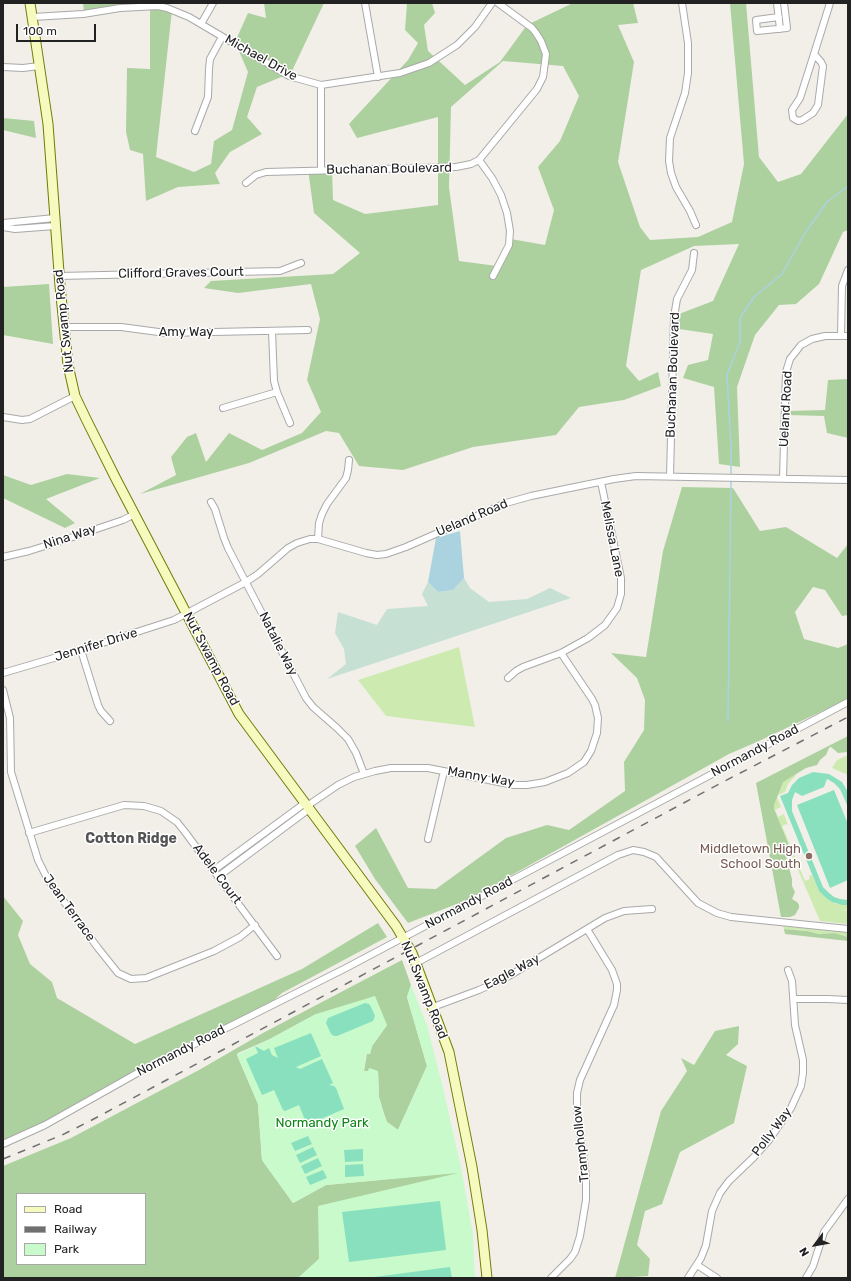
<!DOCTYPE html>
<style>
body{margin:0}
#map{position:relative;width:851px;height:1281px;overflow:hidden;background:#f2efe9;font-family:Rubik,sans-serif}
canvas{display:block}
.frame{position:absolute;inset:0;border:4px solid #222;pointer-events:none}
.legend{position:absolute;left:16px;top:1193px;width:130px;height:72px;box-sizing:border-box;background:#fff;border:1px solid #a7a7a7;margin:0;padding:5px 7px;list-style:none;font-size:12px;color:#222}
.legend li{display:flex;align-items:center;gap:8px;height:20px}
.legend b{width:20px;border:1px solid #a7a7a7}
.north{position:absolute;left:795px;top:1225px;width:40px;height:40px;-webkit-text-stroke:3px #fff;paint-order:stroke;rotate:238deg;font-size:11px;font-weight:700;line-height:16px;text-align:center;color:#222}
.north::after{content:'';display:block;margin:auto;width:14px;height:18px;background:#222;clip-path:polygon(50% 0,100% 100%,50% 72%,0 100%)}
.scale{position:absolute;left:16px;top:24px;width:80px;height:18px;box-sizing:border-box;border:2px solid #222;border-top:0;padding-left:5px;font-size:12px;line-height:14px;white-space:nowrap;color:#222;-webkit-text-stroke:3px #fff;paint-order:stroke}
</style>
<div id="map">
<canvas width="851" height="1281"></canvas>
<div class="frame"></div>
<ul class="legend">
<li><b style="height:5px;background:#f7fabf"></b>Road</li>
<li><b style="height:5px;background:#707070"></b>Railway</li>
<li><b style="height:11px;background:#c8facc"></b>Park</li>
</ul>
<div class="north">N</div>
<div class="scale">100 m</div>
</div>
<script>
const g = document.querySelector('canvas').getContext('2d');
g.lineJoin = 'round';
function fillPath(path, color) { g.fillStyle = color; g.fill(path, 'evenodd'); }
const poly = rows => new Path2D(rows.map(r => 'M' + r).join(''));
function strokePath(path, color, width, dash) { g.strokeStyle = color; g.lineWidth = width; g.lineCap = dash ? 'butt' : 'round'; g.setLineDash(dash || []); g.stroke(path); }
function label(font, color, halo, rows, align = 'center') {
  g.font = font + ' Rubik,sans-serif'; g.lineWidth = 3; g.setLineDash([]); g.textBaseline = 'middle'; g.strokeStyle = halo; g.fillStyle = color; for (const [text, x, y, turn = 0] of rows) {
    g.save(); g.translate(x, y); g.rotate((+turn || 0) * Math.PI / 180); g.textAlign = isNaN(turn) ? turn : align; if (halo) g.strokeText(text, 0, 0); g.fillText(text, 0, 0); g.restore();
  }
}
fillPath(poly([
 [459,647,475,727,386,716,358,680],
 [848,755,848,775,832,768,837,760],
 [797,774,788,784,785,792,778,795,777,797,781,807,775,810,778,817,784,814,788,825,786,824,782,826,805,881,810,879,809,876,812,875,819,891,826,898,836,904,848,905,848,909,842,911,848,910,848,924,820,921,772,809,782,780],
 [783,926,848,933,848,937,832,933,819,934,802,930,784,929]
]), '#cdebb0');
fillPath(poly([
 [83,3,117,3,117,8,84,13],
 [264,3,324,3,291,73,257,87,247,117,262,134,230,152,215,173,220,184,178,187,146,201,143,154,130,150,126,132,127,68,150,69,150,8,172,10,156,157,194,172,211,164,214,141,232,130,248,72,235,42,248,13,266,18],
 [407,3,432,3,435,13,424,25,428,51,465,85,500,62,527,25,573,3,633,3,638,23,618,25,634,62,618,162,640,227,650,240,698,237,732,222,744,164,730,3,746,3,759,157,778,182,801,174,848,114,848,230,843,232,819,284,796,304,779,305,755,335,737,387,740,467,719,464,714,387,683,378,688,365,708,360,713,334,679,329,679,314,713,301,739,244,694,246,641,270,626,366,639,381,658,372,661,386,624,400,579,407,556,435,473,447,403,470,359,466,339,433,326,431,249,463,140,494,176,475,171,457,187,437,196,433,206,462,229,433,262,450,302,433,321,412,307,380,320,319,311,284,238,293,204,288,211,281,333,274,360,253,314,213,308,169,332,169,333,200,365,214,438,205,438,117,357,138,349,124,408,60,418,43,405,30],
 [503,61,563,66,579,96,560,141,538,167,554,210,545,245,511,239,497,266,459,261,449,187,451,107],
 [3,118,34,121,36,138,3,130],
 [49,284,53,344,3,335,3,287],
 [848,379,848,438,827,433,824,416,788,415,788,411,825,410,828,380],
 [67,474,100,478,46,499,75,523,65,528,3,498,3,475,31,485],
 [682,487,733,488,760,531,786,527,837,558,848,544,848,615,842,616,825,590,813,587,795,612,804,639,838,648,848,644,848,699,759,741,729,754,467,900,408,923,375,879,355,846,376,828,408,888,436,889,506,838,547,825,569,830,625,791,624,762,644,730,645,700,637,678,611,653,646,657,663,551],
 [848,736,848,752,838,753,831,747,829,748,826,755,820,760,817,765,806,768,783,782,774,805,774,809,788,843,786,856,792,879,792,886,795,892,792,899,797,902,799,905,799,908,795,915,790,917,781,917,756,783],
 [3,896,23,921,18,935,30,964,52,982,57,998,135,1044,302,969,378,923,387,937,282,993,273,1001,107,1086,35,1127,3,1141],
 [784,929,807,931,819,934,834,933,848,937,848,941,785,934],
 [402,960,411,985,407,997,427,1066,398,1130,387,1122,384,1114,379,1097,378,1071,374,1071,373,1069,369,1069,369,1071,364,1071,367,1053,370,1054,372,1046,387,1025,316,1014,270,1039,238,1053,237,1055,258,1104,262,1160,293,1203,326,1185,462,1172,319,1259,298,1278,3,1278,3,1166,71,1138,199,1070,263,1033],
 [17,1194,145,1194,145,1264,17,1264],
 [739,1026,738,1044,726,1055,747,1066,734,1123,680,1152,662,1204,645,1211,637,1245,650,1259,648,1276,615,1278,661,1111,687,1071,681,1058,694,1065,715,1031]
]), '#add19e');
fillPath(poly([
 [464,578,470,588,489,602,527,599,550,588,571,598,327,679,346,664,344,649,335,633,338,612,377,625,387,609,428,606,422,594,428,582,438,592,453,590]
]), '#c6e0d4');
fillPath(poly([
 [411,985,427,1025,443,1088,462,1172,473,1235,475,1278,298,1278,319,1259,318,1206,458,1173,326,1185,293,1203,262,1160,258,1104,237,1055,270,1039,316,1014,375,996,387,1025,372,1046,370,1054,366,1054,364,1071,368,1071,369,1068,378,1071,379,1097,384,1114,387,1122,398,1130,427,1066,407,997]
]), '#c8facc');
fillPath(poly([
 [813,772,829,774,842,782,848,792,848,807,840,789,834,783,827,779,824,787,802,796,795,792,792,800,792,811,823,887,828,892,834,897,840,899,848,900,848,905,842,905,832,902,826,898,819,891,780,796,788,793,792,785,799,778],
 [834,790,848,824,848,880,830,888,797,805],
 [365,1003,369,1004,371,1007,375,1016,373,1021,337,1036,334,1036,331,1034,326,1023,328,1018],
 [311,1033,321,1056,296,1067,300,1069,322,1059,333,1083,329,1085,334,1086,336,1088,344,1109,307,1125,299,1105,285,1111,283,1110,274,1090,262,1095,246,1059,258,1053,255,1046,264,1051,269,1048,272,1055,278,1058,274,1048],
 [308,1136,312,1144,295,1151,291,1143],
 [313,1147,317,1155,300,1163,296,1155],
 [363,1149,363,1161,345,1162,344,1150],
 [318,1158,322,1166,305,1174,301,1166],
 [363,1164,364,1176,345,1177,345,1165],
 [323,1170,327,1178,310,1185,306,1177],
 [440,1201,446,1250,349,1262,342,1212],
 [450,1267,452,1278,367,1278]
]), '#88e0be');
fillPath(poly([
 [460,531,464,578,453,590,438,592,428,582,436,538]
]), '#aad3df');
strokePath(poly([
 [731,477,731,446,727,375,740,342,740,318,754,297,782,274,805,233,827,202,848,186],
 [728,721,731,481]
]), '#aad3df', 1.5);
const street = poly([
 [365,3,378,77],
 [682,3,688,43,688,73,685,93,670,138,669,161,671,173,676,187,690,211,696,225],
 [777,3,780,29],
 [33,17,83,14,120,8,158,6,167,8,189,17,289,76,321,85,400,73,429,63,457,45,475,27,492,3],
 [779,17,756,20,757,31,787,28,784,3],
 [201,24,213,3],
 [814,54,821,62,823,66,818,105,813,113,802,120,798,121,793,118,792,110,800,98,814,54],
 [814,54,830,3],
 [3,67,23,68,39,66],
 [321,85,321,170],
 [195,131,208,97,209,69,210,59,222,37],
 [479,160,492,178,501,195,507,213,510,231,509,245,493,276],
 [246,183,256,175,266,172,456,167,471,164,479,160,537,89,543,77,545,62,546,54,541,41,536,33,532,28,498,3],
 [3,223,55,218],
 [3,227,15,229,55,226],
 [59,276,280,271,301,263],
 [65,327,121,327,166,333,308,330],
 [272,331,274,381,277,392,290,423],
 [841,336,842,286,848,270],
 [223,408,277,392],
 [3,417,22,420,30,419,75,396],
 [670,476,674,317,677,299,692,270,694,253],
 [783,478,786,372,790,359,801,345,812,339,825,336,848,336],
 [211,502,215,509,224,538,228,548,306,698,313,707,337,728,348,739,356,753,364,774],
 [318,539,319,523,322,514,327,504,346,478,348,470,349,460],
 [3,557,29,551,58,542,123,520,135,514],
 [81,650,98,705,101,711,110,721],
 [3,673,81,650,174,620,246,582,258,574,288,548,297,543,310,539,318,539,366,553,377,555,386,554,406,547,506,503,531,496,614,479,636,476,848,480],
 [508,678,516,671,523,667,561,653,588,638,605,625,617,608,621,594,621,578,601,482],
 [3,690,10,718,11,772,38,860,48,880,98,948,118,973,131,979,146,978,214,951,240,937,255,925],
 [307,806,338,785,354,777,375,771,391,768,428,768,514,785,527,785,545,782,568,773,584,762,591,751,597,733,598,718,595,705,592,699,561,653],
 [29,833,124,805,144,806,161,811,177,822,185,832,277,956],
 [428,839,444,771],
 [214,870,305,803],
 [219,876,309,809],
 [416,963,618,855,633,850,644,852,656,857,698,903,717,913,731,917,848,929],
 [794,999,828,999,848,1000],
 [433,1007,479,990,509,976,605,918,624,911,652,909],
 [3,1144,45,1125,141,1071,344,969,848,702],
 [697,1265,717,1278],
 [551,1278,570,1259,575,1252,580,1236,586,1200,586,1176,577,1109,577,1093,580,1080,614,1005,617,990,617,984,612,970,587,929],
 [688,1278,701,1258,706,1245,712,1211,720,1193,729,1181,754,1157,769,1140,791,1108,801,1086,803,1073,803,1060,795,1025,792,981,788,970],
 [806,1278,813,1266,824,1232,848,1199]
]);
const secondary = poly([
 [30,3,48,124,60,286,68,365,75,396,86,419,116,479,239,714,396,926,412,953,449,1052,472,1167,482,1230,487,1278]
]);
strokePath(street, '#a9a9a9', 8);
strokePath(secondary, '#707d05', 11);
strokePath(street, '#fff', 6);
strokePath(secondary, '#f7fabf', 9);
strokePath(poly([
 [3,1159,62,1135,90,1121,721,783,848,717]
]), '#707070', 1.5, [8, 8]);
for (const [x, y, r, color] of [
 [809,856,4,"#8d6e63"]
]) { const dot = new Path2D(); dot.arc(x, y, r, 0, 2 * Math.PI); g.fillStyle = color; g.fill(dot); strokePath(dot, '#fff', 1.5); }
label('13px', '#222', '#fff', [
 ["Michael Drive",261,58,29],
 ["Buchanan Boulevard",389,169,-1],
 ["Clifford Graves Court",181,273,-1],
 ["Nut Swamp Road",64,321,-96],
 ["Amy Way",186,332],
 ["Buchanan Boulevard",673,375,-88],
 ["Ueland Road",786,409,-87],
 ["Ueland Road",472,518,-23],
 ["Nina Way",70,537,-18],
 ["Melissa Lane",612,539,79],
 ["Natalie Way",278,644,63],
 ["Jennifer Drive",96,645,-17],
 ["Nut Swamp Road",211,659,62],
 ["Normandy Road",755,751,-28],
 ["Manny Way",481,777,10],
 ["Adele Court",217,874,53],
 ["Normandy Road",469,903,-28],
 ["Jean Terrace",69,908,54],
 ["Eagle Way",512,972,-28],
 ["Nut Swamp Road",424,990,68],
 ["Normandy Road",181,1051,-27],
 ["Polly Way",772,1132,-53],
 ["Tramphollow",581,1144,-96]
]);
label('13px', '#785e54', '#fff', [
 ["Middletown High",801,849],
 ["School South",801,864]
], 'right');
label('13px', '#0c8416', '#fff', [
 ["Normandy Park",322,1123]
]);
label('bold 14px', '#555', '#fff', [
 ["Cotton Ridge",131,839]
]);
</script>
